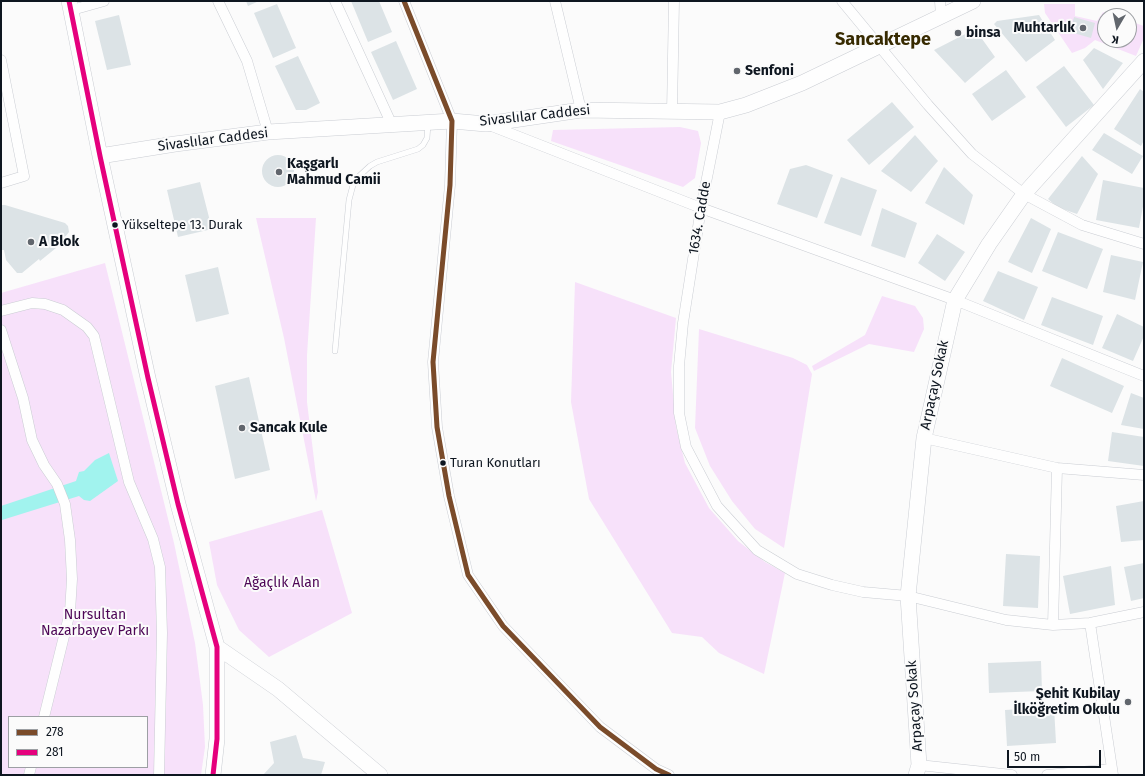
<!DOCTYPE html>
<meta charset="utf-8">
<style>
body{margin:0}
#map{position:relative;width:1145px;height:776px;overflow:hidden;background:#fbfbfb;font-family:"Fira Sans",sans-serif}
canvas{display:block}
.frame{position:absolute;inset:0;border:2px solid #0e1620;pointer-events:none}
.legend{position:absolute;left:8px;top:716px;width:140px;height:52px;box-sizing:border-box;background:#fbfbfb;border:1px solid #9c9fa3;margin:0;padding:5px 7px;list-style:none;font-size:12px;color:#0e1620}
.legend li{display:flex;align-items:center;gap:8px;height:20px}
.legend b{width:20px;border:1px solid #9c9fa3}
.north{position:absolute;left:1097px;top:8px;width:40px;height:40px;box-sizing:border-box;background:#fbfbfb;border:1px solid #9c9fa3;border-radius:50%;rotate:189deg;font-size:11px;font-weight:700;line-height:16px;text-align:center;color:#0e1620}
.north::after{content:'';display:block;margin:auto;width:14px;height:18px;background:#61666d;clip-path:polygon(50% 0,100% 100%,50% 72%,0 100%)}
.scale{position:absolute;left:1007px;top:750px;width:94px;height:18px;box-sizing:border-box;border:2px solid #0e1620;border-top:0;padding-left:5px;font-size:12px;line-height:14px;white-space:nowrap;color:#0e1620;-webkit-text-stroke:3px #fbfbfb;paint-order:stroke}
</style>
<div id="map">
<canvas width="1145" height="776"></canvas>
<div class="frame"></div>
<ul class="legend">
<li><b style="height:5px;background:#7a4b2a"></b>278</li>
<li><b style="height:5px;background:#e5007d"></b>281</li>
</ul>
<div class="north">K</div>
<div class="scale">50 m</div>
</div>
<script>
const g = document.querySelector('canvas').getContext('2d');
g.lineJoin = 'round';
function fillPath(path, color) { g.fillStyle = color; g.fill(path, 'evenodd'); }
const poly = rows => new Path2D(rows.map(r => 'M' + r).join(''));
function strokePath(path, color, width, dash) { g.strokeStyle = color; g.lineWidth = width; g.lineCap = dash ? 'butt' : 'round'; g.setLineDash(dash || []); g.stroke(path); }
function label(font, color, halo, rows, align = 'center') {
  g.font = font + ' "Fira Sans",sans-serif'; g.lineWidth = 4; g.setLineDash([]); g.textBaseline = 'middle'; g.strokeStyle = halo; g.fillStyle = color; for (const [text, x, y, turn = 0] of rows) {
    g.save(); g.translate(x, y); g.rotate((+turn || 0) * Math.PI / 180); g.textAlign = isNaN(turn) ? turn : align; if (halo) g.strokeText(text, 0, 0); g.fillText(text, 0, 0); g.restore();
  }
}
fillPath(poly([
 [1044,4,1075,4,1075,16,1097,21,1103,12,1114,16,1105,16,1105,40,1129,40,1129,21,1144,26,1144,38,1136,56,1095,40,1085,48,1072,53,1045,13],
 [680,127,698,131,701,143,695,178,683,187,551,141,553,130],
 [256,218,316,218,307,355,307,402,318,492,316,501,284,338],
 [105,263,174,543,195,643,203,705,205,747,201,775,1,775,1,293],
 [9,717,147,717,147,767,9,767],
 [575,282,676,318,671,372,676,427,685,463,709,508,738,541,765,562,785,573,764,674,719,653,702,637,672,633,589,499,571,402],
 [882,296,915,306,923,318,924,329,914,352,869,344,814,371,812,366,865,335],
 [699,329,793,358,807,365,812,374,784,548,755,529,732,501,710,466,695,428],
 [322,510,352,613,269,657,239,630,217,585,209,542]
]), '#f7e1fa');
fillPath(poly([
 [109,453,118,481,90,501,84,500,79,496,2,520,1,525,1,506,76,481,79,472,84,471,95,460]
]), '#a1f3ee');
fillPath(poly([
 [246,1,259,1,248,6],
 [351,1,379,1,392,32,368,42],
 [277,4,296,48,273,58,254,13],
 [119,15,131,65,107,70,95,21],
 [1039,15,1055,40,1026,62,994,24,997,21],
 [1074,17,1095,23,1091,38,1070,32],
 [975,29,995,57,965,83,934,50],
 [396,41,417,89,393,100,371,52],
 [1094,48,1123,63,1103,89,1083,60],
 [298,56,320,103,306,110,296,110,275,66],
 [1064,66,1094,105,1066,127,1036,87],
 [1006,70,1026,97,992,121,972,94],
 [1140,89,1144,92,1144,140,1141,146,1114,129],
 [892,102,914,127,869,165,847,140],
 [1104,133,1143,156,1132,174,1092,150],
 [915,135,938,161,911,192,881,171],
 '262 171a16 16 0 1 1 32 0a16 16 0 1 1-32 0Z',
 [1082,156,1098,174,1077,214,1057,207,1048,199],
 [806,165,833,175,817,218,777,204,790,169],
 [944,167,973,195,964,225,925,203],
 [841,177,877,190,861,236,824,223],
 [1103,180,1144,188,1144,201,1139,228,1096,220],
 [200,182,212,229,178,237,167,190],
 [1,205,5,205,65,223,68,226,69,232,65,237,55,246,56,248,40,261,39,259,22,273,17,273,6,260,4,250,1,250],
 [882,208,917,223,905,258,871,246],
 [1031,218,1051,229,1032,273,1008,262],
 [1058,232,1103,249,1087,289,1042,271],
 [937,234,965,252,945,281,918,263],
 [1111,255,1143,262,1135,300,1103,292],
 [218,267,229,314,196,322,185,275],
 [998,271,1038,287,1024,320,983,301],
 [1052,297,1103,316,1093,345,1041,325],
 [1117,314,1144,327,1144,336,1133,361,1102,348],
 [1062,358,1124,386,1112,413,1050,386],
 [249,377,270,470,235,479,215,386],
 [1131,393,1144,398,1144,429,1121,425],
 [1112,432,1144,437,1144,466,1108,461],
 [1144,501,1144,540,1121,542,1116,506],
 [1006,554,1040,556,1038,608,1003,606],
 [1144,563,1144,598,1131,601,1124,567],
 [1111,566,1115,605,1070,614,1063,576],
 [1041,661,1042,691,989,693,988,663],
 [1054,707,1056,743,1007,746,1005,710],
 [296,735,303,758,325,762,321,775,263,775,274,763,270,742]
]), '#dce3e6');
const lane = poly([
 [335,351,349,200,353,185,357,178,370,166,377,162,418,149,423,145,427,138,428,123]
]);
const street = poly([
 [218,1,247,61,268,132],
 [335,1,392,125],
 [404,1,452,121,450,185,433,362,437,427,449,496,468,575,503,626,600,727,656,769,669,775],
 [555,1,581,110],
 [842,1,928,105,972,154,1024,194,1082,225,1144,244],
 [940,1,941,17],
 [72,10,104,1],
 [1,60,24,176,1,183],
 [672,112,674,1],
 [720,112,701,208,683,323,679,366,679,413,686,447,717,506,757,550,797,574,832,585,863,592,908,596,1006,620,1053,625,1090,623,1144,612],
 [489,125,701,208,955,300,1144,376],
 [1,311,32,303,45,304,63,310,87,327,94,336,129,482,153,539,160,567,162,633,159,775],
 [1,330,23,398,32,440,44,465,57,484,65,504,70,540,72,579,70,612,44,717],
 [924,438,1057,468,1144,475],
 [1090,623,1113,775],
 [1053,625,1057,468],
 [919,765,1012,775],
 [29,775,31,767],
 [1047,775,1112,769]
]);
const secondary = poly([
 [69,1,100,156,148,378,178,504,217,647,217,739,213,775],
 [100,156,175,144,268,132,452,121,486,124,581,110,720,112,746,105,802,83,973,1],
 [217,647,278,689,380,775],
 [916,775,919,765,908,596,924,438,955,300,989,244,1024,194,1144,61]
]);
strokePath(lane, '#cacdd3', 6);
strokePath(street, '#cacdd3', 11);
strokePath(secondary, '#cacdd3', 16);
strokePath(lane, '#fefefe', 5);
strokePath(street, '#fefefe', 10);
strokePath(secondary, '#fefefe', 15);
strokePath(poly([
 [404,1,452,121,450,185,433,362,437,427,449,496,468,575,503,626,600,727,656,769,669,775]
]), '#7a4b2a', 5);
strokePath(poly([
 [69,1,100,156,148,378,178,504,217,647,217,739,213,775]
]), '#e5007d', 5);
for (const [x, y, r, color] of [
 [1083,28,4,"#61666d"],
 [958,33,4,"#61666d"],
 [737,71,4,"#61666d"],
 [279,172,4,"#61666d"],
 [115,225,3.5,"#0e1620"],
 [31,242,4,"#61666d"],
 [242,428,4,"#61666d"],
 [443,463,3.5,"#0e1620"],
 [1128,702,4,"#61666d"]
]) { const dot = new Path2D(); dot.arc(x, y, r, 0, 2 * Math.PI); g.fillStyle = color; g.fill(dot); strokePath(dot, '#fbfbfb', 1.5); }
label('13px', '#0e1620', '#fbfbfb', [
 ["Yükseltepe 13. Durak",122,225],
 ["Turan Konutları",450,463]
], 'left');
label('bold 14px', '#0e1620', '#fbfbfb', [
 ["Muhtarlık",1075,28,"right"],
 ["binsa",966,33],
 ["Senfoni",745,71],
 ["Kaşgarlı",287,164],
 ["Mahmud Camii",287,180],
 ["A Blok",39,242],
 ["Sancak Kule",250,428],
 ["Şehit Kubilay",1120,694,"right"],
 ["İlköğretim Okulu",1120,710,"right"]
], 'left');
label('14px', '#0e1620', '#fbfbfb', [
 ["Sivaslılar Caddesi",535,116,-6],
 ["Sivaslılar Caddesi",213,140,-7],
 ["1634. Cadde",700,218,-80],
 ["Arpaçay Sokak",935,385,-78],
 ["Arpaçay Sokak",915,706,-94]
]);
label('14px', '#4d0656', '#fbfbfb', [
 ["Ağaçlık Alan",282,583],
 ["Nursultan",95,615],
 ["Nazarbayev Parkı",95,631]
]);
label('bold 18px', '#372a00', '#fbfbfb', [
 ["Sancaktepe",883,40]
]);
</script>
